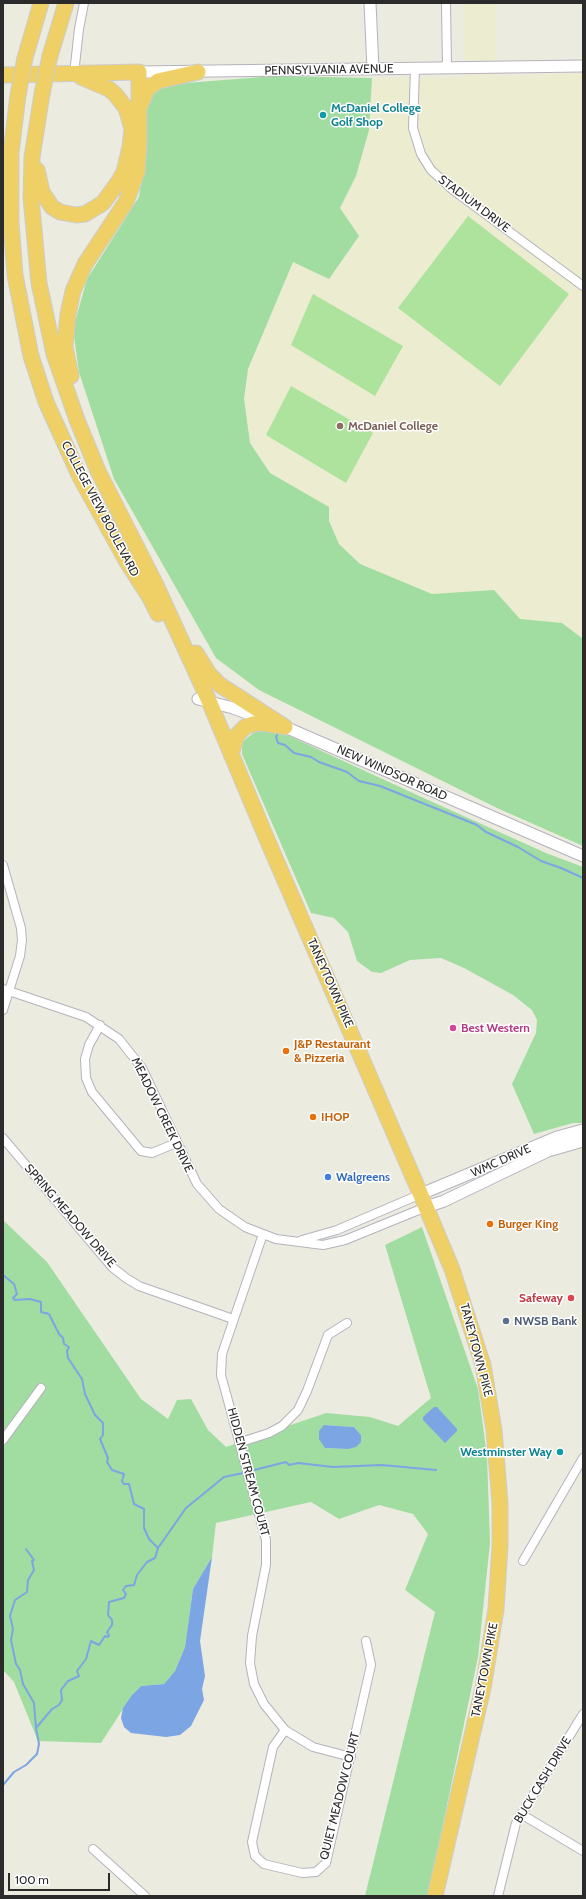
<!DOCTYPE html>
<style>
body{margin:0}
#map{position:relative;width:586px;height:1899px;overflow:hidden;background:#ecebdf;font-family:Cabin,sans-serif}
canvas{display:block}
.frame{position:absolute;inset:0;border:4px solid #2b2b2b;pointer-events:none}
.scale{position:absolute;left:8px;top:1873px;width:102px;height:18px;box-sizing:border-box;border:2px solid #2b2b2b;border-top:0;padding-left:5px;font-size:12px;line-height:14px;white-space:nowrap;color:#2b2b2b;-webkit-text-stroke:3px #fff;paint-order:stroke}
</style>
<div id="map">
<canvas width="586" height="1899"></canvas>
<div class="frame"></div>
<div class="scale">100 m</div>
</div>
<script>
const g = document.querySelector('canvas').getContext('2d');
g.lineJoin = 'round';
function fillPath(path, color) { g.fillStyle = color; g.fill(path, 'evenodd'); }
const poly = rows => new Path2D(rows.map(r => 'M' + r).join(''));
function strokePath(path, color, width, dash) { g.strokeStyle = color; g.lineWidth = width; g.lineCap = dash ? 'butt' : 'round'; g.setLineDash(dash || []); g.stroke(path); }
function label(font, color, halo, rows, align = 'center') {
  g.font = font + ' Cabin,sans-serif'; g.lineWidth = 3; g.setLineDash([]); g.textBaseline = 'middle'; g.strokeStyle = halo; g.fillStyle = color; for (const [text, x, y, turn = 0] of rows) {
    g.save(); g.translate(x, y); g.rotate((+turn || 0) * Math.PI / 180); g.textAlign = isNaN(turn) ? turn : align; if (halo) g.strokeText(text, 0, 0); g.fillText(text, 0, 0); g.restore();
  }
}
fillPath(poly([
 [463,3,496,3,495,76,583,73,583,846,497,808,259,690,216,658,114,479,79,372,87,279,139,197,143,166,274,76,372,78,465,77]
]), '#ebecd0');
fillPath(poly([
 [274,76,372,78,369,130,356,176,340,208,359,236,329,279,293,262,248,369,244,399,250,443,270,473,329,507,329,521,339,544,360,564,432,594,494,590,520,619,562,623,583,639,583,846,497,808,259,690,216,658,114,479,79,372,73,329,87,279,139,197,143,166,145,104,161,85],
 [261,727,274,729,428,800,546,853,583,867,583,1123,573,1123,534,1134,512,1084,536,1033,537,1020,532,1010,513,995,464,968,441,958,410,960,381,973,372,972,357,961,348,932,334,918,311,913,242,754,242,742],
 [3,1220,47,1262,141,1399,168,1419,177,1400,191,1399,208,1430,226,1447,326,1413,370,1417,398,1426,431,1398,385,1245,422,1227,478,1389,487,1456,490,1543,478,1657,428,1896,365,1896,435,1612,405,1590,428,1534,413,1514,379,1505,339,1519,311,1502,216,1523,212,1557,193,1589,185,1647,175,1671,164,1684,141,1686,132,1695,101,1743,38,1741,14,1682,3,1670],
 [325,1425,354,1427,361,1435,348,1449,325,1448]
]), '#a1dda1');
fillPath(poly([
 [468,216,569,294,500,386,398,308],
 [313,294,403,346,375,396,291,345],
 [291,386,373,433,346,483,266,435]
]), '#aee39e');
fillPath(poly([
 [434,1407,437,1407,457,1429,457,1431,445,1443,423,1420,423,1417],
 [324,1425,354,1427,361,1435,361,1442,356,1447,348,1449,325,1448,319,1439,319,1431],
 [212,1557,200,1641,205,1676,202,1689,204,1700,191,1726,180,1735,166,1737,131,1733,124,1727,121,1718,123,1708,132,1695,141,1686,164,1684,175,1671,185,1647,193,1589]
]), '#7ca5e4');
strokePath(poly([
 [277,735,276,737,278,743,285,745,294,753,311,757,319,762,347,772,359,781,380,786,477,825,486,832,518,847,541,861,561,868,583,878],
 [3,1275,14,1284,17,1294,13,1298,15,1300,30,1299,41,1302,41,1312,49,1314,59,1334,63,1338,64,1344,69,1347,67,1351,68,1358,82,1379,85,1394,95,1415,103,1423,103,1435,100,1439,108,1458,107,1462,112,1470,124,1474,122,1481,124,1484,129,1484,134,1504,144,1509,144,1528,149,1539,158,1548],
 [254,1470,286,1462,289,1465,298,1463,333,1467,382,1465,436,1470],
 [26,1549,34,1560,32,1561,34,1570,28,1580,27,1592,15,1600,10,1616,13,1629,11,1640,16,1664,20,1670,23,1684,34,1703,36,1728],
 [3,1785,14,1772,26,1765,37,1754,39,1744,36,1728,52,1709,59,1705,62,1700,61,1690,68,1681,79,1676,77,1671,86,1659,91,1641,99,1645,105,1636,108,1637,109,1635,107,1632,112,1625,112,1620,108,1615,109,1602,124,1598,126,1594,123,1590,126,1586,134,1585,137,1575,147,1562,155,1558,158,1548,186,1508,224,1477,243,1473]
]), '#7ca5e4', 2);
const street = poly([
 [446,3,447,68],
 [415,69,413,128,421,154,431,170,453,190,583,286],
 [74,74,79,29,84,3],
 [3,865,21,928,22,940,20,956,3,1010],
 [3,989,86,1017,119,1039,142,1068,197,1184,219,1209,245,1227,276,1239,323,1245,345,1240,426,1207],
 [100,1025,89,1045,85,1059,86,1078,92,1092,141,1151,152,1153,176,1143],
 [3,1138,112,1267,126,1278,139,1286,233,1319],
 [263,1234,222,1354,221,1375,266,1540,266,1565,252,1636,250,1663,254,1684,264,1704,285,1730,313,1747,351,1757],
 [302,1240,337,1230,421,1194],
 [3,1440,41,1388],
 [241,1442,269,1433,282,1426,298,1410,307,1391,328,1335,347,1323],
 [523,1561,583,1458],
 [285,1730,273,1747,252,1842,255,1856,264,1864,302,1873,316,1872,326,1863,371,1665,366,1641],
 [521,1814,583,1851],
 [93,1849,145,1896],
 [498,1896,516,1823,583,1714]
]);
const secondary = poly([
 [370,3,373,69],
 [139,72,583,66],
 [198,699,233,708,285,727,583,856],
 [421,1194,557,1137,583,1130],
 [426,1207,444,1201,548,1151,583,1141]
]);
const highway = poly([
 [50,56,66,3],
 [25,58,41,3],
 [3,75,139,72,139,146,137,172,126,202,85,264,73,291,68,314,65,347,71,376],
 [42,94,32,157,31,198,39,283,54,354,77,420,98,471,156,585,209,701,266,837,426,1207,452,1269,483,1365,494,1430,500,1503,500,1546,496,1609,483,1688,435,1896],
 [18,95,11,153,11,223,15,275,31,356,46,402,80,477,127,562,150,598,158,614],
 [141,104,147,89,158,81,198,72],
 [37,170,42,192,52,207,60,212,76,215,85,214,103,203,119,181,124,172,130,147,132,129,126,108,115,94,109,89,81,77],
 [196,653,209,674,220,685,285,727],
 [231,754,237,735,245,727,253,724,263,723,280,726]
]);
strokePath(street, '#b5b2bd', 10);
strokePath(secondary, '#b5b2bd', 13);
strokePath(highway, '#ccc', 17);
strokePath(street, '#fff', 8);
strokePath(secondary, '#fff', 11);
strokePath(highway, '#efd066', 15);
const highwayBridge = poly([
 [42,94,50,56],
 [18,95,25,58]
]);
strokePath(highwayBridge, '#ccc', 17, []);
strokePath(highwayBridge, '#efd066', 15);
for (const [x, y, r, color] of [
 [323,115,4,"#0f9aa8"],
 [340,426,4,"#8d6e63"],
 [453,1028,4,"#d1479c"],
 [286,1051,4,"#e8710a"],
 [313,1117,4,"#e8710a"],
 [328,1177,4,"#3f7fe0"],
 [490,1224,4,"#e8710a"],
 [571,1298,4,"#e0444e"],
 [506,1321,4,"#5c6f8a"],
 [560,1452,4,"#0f9aa8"]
]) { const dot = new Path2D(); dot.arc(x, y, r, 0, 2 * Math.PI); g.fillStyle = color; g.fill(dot); strokePath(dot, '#fff', 1.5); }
label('12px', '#2b2b2b', '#fff', [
 ["PENNSYLVANIA AVENUE",329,70,-1],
 ["STADIUM DRIVE",474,204,37],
 ["COLLEGE VIEW BOULEVARD",100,509,62],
 ["NEW WINDSOR ROAD",392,773,24],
 ["TANEYTOWN PIKE",330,983,66],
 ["MEADOW CREEK DRIVE",162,1115,64],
 ["WMC DRIVE",501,1161,-24],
 ["SPRING MEADOW DRIVE",70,1216,49],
 ["TANEYTOWN PIKE",476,1350,75],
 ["HIDDEN STREAM COURT",248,1472,75],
 ["TANEYTOWN PIKE",485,1670,-79],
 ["BUCK CASH DRIVE",543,1780,-59],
 ["QUIET MEADOW COURT",340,1796,-76]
]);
label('bold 12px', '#0d838f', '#fff', [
 ["McDaniel College",331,108],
 ["Golf Shop",331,122],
 ["Westminster Way",552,1452,"right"]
], 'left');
label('bold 12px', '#785e54', '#fff', [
 ["McDaniel College",348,426]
], 'left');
label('bold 12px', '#b23c85', '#fff', [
 ["Best Western",461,1028]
], 'left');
label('bold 12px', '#c56008', '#fff', [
 ["J&P Restaurant",294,1044],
 ["& Pizzeria",294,1058],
 ["IHOP",321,1117],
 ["Burger King",498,1224]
], 'left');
label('bold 12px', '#366cbe', '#fff', [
 ["Walgreens",336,1177]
], 'left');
label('bold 12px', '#be3a42', '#fff', [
 ["Safeway",563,1298]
], 'right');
label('bold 12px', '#4e5e75', '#fff', [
 ["NWSB Bank",514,1321]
], 'left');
</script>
